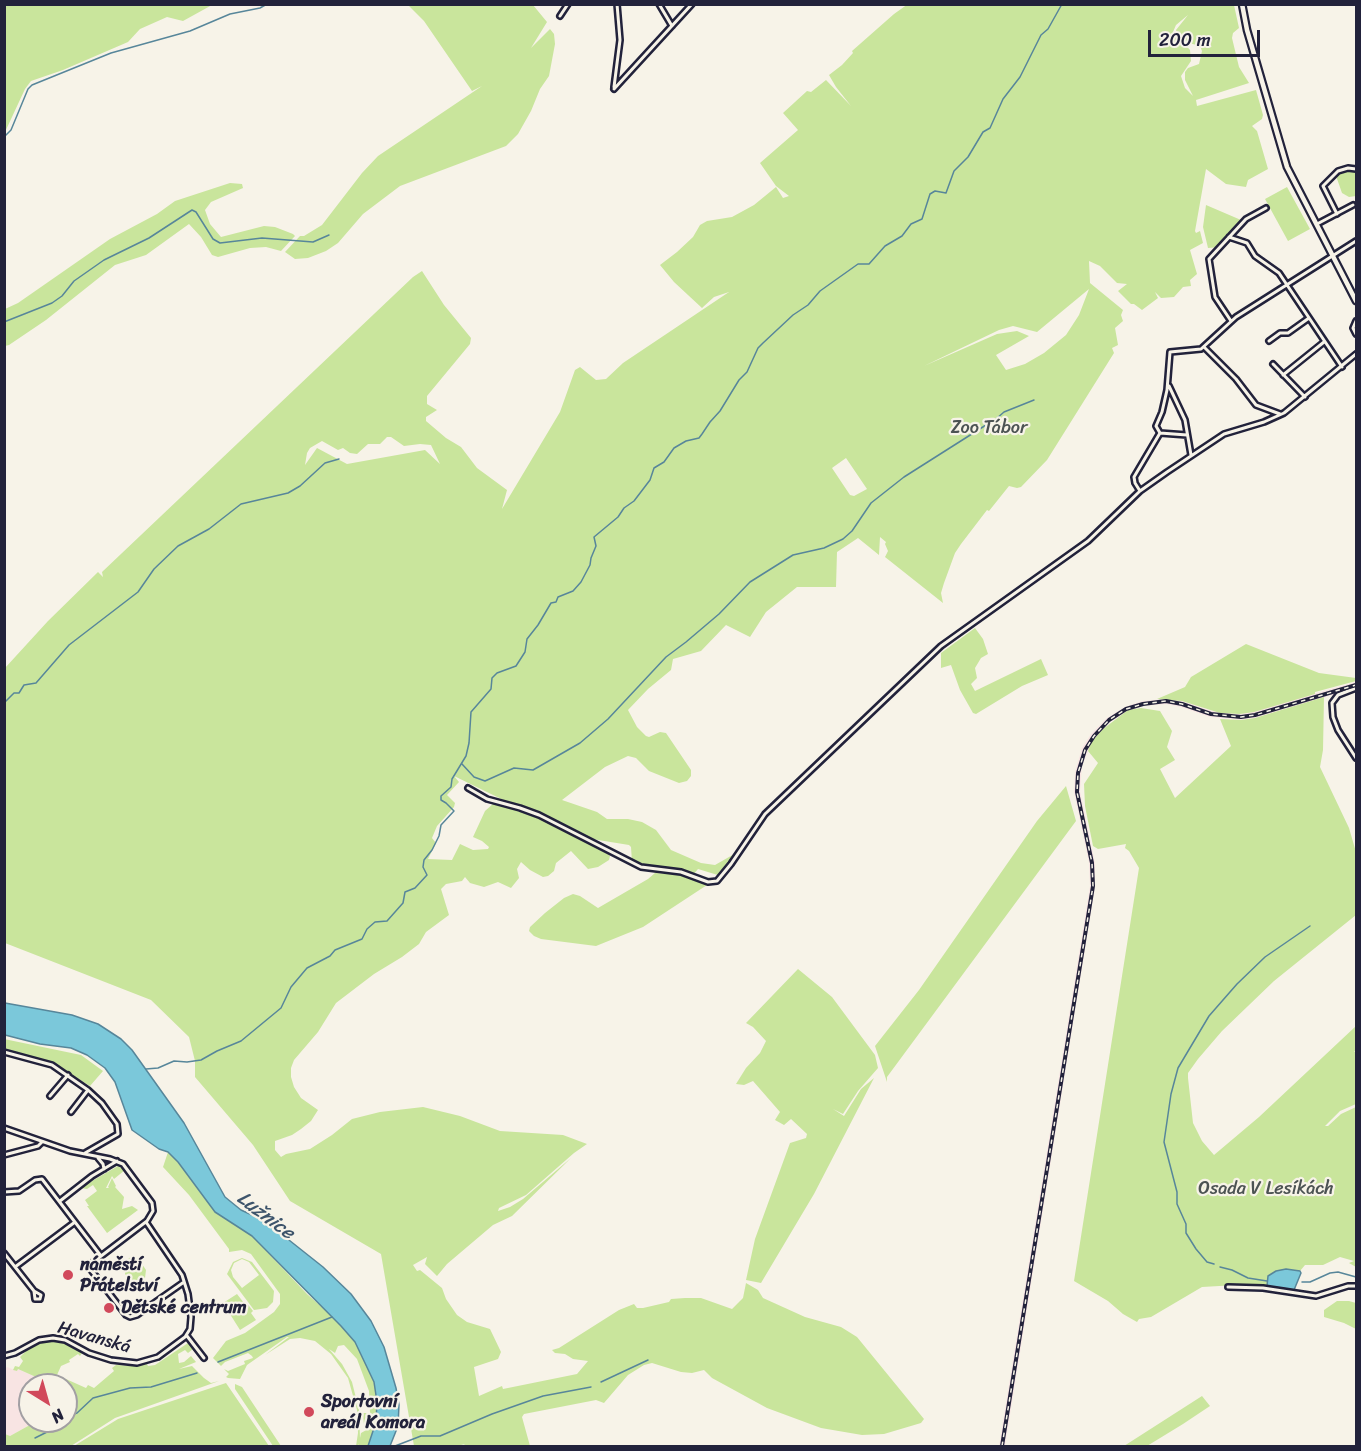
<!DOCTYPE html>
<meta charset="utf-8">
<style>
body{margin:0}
#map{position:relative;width:1361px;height:1451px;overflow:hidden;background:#f7f3e8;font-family:Sriracha,sans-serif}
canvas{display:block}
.frame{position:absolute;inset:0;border:6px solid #22223b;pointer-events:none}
.north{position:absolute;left:18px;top:1373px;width:60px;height:60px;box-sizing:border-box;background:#f7f3e8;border:2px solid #a29fa3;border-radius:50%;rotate:143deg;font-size:16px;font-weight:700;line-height:24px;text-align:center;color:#22223b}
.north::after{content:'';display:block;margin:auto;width:21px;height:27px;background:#d1495b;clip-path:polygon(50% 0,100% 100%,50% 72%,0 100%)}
.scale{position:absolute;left:1148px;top:30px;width:112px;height:27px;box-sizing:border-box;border:3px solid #22223b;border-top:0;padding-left:8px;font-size:18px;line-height:21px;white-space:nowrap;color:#22223b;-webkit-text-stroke:4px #f7f3e8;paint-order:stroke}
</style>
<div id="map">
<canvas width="1361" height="1451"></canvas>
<div class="frame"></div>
<div class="north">N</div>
<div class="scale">200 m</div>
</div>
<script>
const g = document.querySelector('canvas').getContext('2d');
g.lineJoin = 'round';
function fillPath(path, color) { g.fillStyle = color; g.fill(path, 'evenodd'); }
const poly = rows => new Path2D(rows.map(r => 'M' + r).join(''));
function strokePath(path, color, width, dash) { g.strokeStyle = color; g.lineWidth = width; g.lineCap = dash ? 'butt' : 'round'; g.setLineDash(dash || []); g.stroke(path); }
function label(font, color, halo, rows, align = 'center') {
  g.font = font + ' Sriracha,sans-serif'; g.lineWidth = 4.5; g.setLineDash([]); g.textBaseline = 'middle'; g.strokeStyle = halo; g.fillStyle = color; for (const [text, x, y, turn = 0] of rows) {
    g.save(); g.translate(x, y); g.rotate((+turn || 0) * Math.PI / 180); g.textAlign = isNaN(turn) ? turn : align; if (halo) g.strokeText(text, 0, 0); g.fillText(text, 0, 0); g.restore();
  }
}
fillPath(poly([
 [1356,682,1356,688,1255,718,1241,720,1210,717,1181,707,1166,704,1143,706,1127,712,1110,722,1096,737,1088,751,1082,766,1080,791,1095,863,1095,887,1005,1446,999,1446,1090,886,1089,863,1074,792,1075,772,1082,748,1091,734,1107,718,1125,707,1142,701,1167,699,1182,701,1212,711,1240,714],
 [7,1367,17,1371,18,1369,54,1385,30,1385,30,1421,37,1421,10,1436,5,1434,4,1369]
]), '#f8e4e3');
fillPath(poly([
 [5,4,225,4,225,5,212,5,183,21,167,17,140,29,128,42,63,70,31,81,25,89,5,132],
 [908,4,1234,5,1239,28,1233,33,1232,38,1239,67,1249,83,1196,100,1197,106,1256,90,1263,115,1262,119,1252,126,1257,131,1268,169,1248,180,1246,187,1226,184,1206,169,1195,231,1196,233,1200,231,1203,243,1190,250,1197,274,1190,280,1191,286,1183,287,1174,297,1161,298,1155,292,1158,298,1142,310,1134,304,1131,304,1118,291,1127,284,1117,283,1100,266,1089,261,1090,283,1123,310,1121,315,1123,321,1115,328,1118,345,1112,348,1114,353,1047,460,1021,487,1017,488,1009,486,989,511,987,510,961,544,955,553,944,583,941,593,943,603,885,557,888,551,885,544,886,542,880,537,879,555,858,538,837,552,836,587,797,587,766,612,750,637,726,625,701,651,673,659,671,670,648,689,628,710,637,727,646,736,649,737,660,732,666,733,691,770,691,776,687,781,679,783,649,771,636,758,628,756,605,767,562,800,597,812,607,819,628,819,642,822,656,830,671,850,701,863,715,865,736,853,733,860,721,876,698,869,693,875,645,867,632,862,631,847,629,845,586,838,547,821,608,854,610,856,609,860,598,867,588,869,571,851,556,863,554,871,548,876,543,877,530,870,521,862,517,869,519,878,511,888,498,882,484,887,470,883,465,877,462,881,446,884,441,889,449,915,426,932,419,944,402,957,374,974,336,1003,318,1032,294,1060,291,1068,291,1077,294,1087,301,1098,318,1110,311,1121,301,1129,292,1135,275,1141,275,1150,281,1157,286,1154,310,1149,332,1135,352,1119,380,1112,423,1107,460,1116,500,1131,563,1135,587,1144,574,1153,526,1195,499,1208,498,1211,510,1207,523,1199,571,1158,512,1216,493,1225,447,1264,437,1276,425,1264,427,1257,413,1265,417,1271,420,1270,442,1288,446,1299,457,1315,467,1322,490,1329,501,1352,498,1359,474,1367,479,1396,502,1386,503,1389,577,1374,588,1361,573,1359,565,1354,555,1353,552,1350,559,1348,619,1310,634,1304,637,1308,643,1308,669,1302,671,1299,685,1298,701,1298,732,1309,743,1298,746,1283,758,1290,763,1298,805,1317,841,1327,857,1337,924,1419,921,1423,884,1434,862,1435,821,1428,767,1408,712,1378,704,1370,692,1373,681,1372,652,1363,644,1365,628,1375,604,1403,596,1400,524,1414,522,1417,530,1446,462,1446,465,1444,457,1446,414,1446,381,1254,290,1201,253,1145,195,1077,195,1061,189,1037,151,1000,5,943,5,668,48,621,98,572,103,577,102,572,413,277,422,271,444,305,471,338,470,344,427,396,427,404,437,410,426,417,426,421,446,438,461,447,477,468,507,490,502,509,560,412,575,370,580,367,596,380,606,379,623,363,729,292,714,297,702,308,674,282,660,265,677,252,693,237,700,225,707,221,732,217,754,205,776,187,783,198,789,196,776,186,760,163,798,130,783,113,807,91,811,92,826,80,851,106,836,87,829,75,842,65,853,53,852,51,894,14],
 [1188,15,1176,30,1178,36,1189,43,1200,46,1202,51,1199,64,1188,68,1185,72,1185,80,1193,96,1185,88,1181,76,1191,61,1190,50,1173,32,1176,25],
 [1089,289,1079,315,1066,335,1044,353,1025,364,1006,370,996,355,1029,336,1017,331,997,334,924,366,999,330,1013,326,1037,332],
 [387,437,391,437,404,446,420,444,431,445,440,464,425,450,347,464,317,448,305,465,307,453,310,448,322,441,338,450,343,448,350,453,357,454,368,444,380,444],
 [846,458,867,489,854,496,850,495,832,468],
 [454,776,526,811,494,803,485,811,473,837,482,841,489,847,488,849,473,850,460,844,452,860,428,859,436,843,432,838,437,826,454,807,455,803,447,795,459,782],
 [408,5,533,5,547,22,531,48,550,29,554,34,555,44,549,76,540,89,531,111,518,134,506,146,400,186,363,214,338,243,326,251,308,258,295,259,285,252,300,236,304,236,322,225,362,173,378,156,482,86,472,91,424,21],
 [1356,169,1356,196,1349,197,1342,193,1335,173,1341,170],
 [230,183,242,184,243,188,211,202,205,210,210,224,221,237,264,226,275,227,293,234,295,236,281,251,266,247,250,248,218,257,212,255,201,237,189,224,146,255,115,265,46,320,9,345,5,346,5,309,18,303,110,239,157,214,175,201],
 [1287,187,1310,229,1288,241,1265,199],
 [1206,205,1241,220,1220,247,1208,248,1203,227],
 [975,628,983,639,988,654,981,658,975,668,977,678,971,684,975,691,1041,659,1048,675,1022,686,976,714,973,713,960,690,951,665,941,668,941,653],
 [1246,644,1319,673,1356,678,1356,681,1315,692,1315,694,1254,712,1240,714,1220,713,1182,701,1157,699,1185,687,1191,677],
 [1324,697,1323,750,1320,767,1349,828,1356,852,1356,915,1274,981,1222,1031,1198,1059,1188,1073,1188,1078,1193,1123,1202,1141,1214,1155,1259,1117,1356,1026,1356,1050,1354,1052,1356,1052,1356,1104,1340,1111,1325,1126,1328,1126,1341,1114,1356,1107,1356,1267,1349,1263,1354,1261,1340,1257,1323,1265,1305,1265,1300,1271,1286,1269,1267,1282,1267,1286,1254,1284,1202,1287,1151,1317,1139,1319,1137,1322,1123,1314,1108,1301,1074,1281,1139,868,1129,851,1125,848,1126,844,1098,849,1093,846,1085,806,1084,784,1098,763,1088,751,1091,742,1103,729,1128,710,1141,708,1160,711,1172,731,1167,747,1175,760,1160,769,1175,798,1231,746,1220,719,1241,720,1255,718],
 [1066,786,1076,821,887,1077,887,1082,875,1046,919,990,1037,821],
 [655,873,685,875,707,885,643,927,596,946,541,939,534,936,529,931,530,927,545,913,564,898,573,894,580,896,598,908,648,879],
 [798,969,832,997,875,1055,878,1068,858,1091,843,1114,833,1109,844,1116,861,1089,874,1078,814,1194,761,1283,746,1280,755,1239,790,1143,806,1138,807,1134,791,1119,784,1125,775,1120,780,1112,753,1081,744,1085,736,1084,746,1068,760,1053,766,1041,753,1027,746,1023],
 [4,1039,81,1055,103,1071,90,1086,50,1062,5,1049],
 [168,1152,178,1162,215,1212,252,1236,307,1294,332,1316,355,1342,374,1382,377,1402,376,1422,368,1446,359,1446,359,1444,358,1446,356,1446,358,1433,357,1410,348,1378,331,1354,315,1341,300,1338,290,1339,265,1355,289,1337,287,1337,247,1365,240,1379,228,1378,226,1377,229,1374,224,1369,228,1371,245,1364,244,1361,253,1358,252,1356,248,1353,225,1362,221,1366,213,1358,226,1341,245,1333,274,1312,280,1304,280,1294,251,1254,242,1250,229,1252,229,1249,189,1195,163,1167],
 [344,1345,357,1359,369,1391,370,1413,363,1413,364,1425,371,1425,370,1428,361,1433,360,1438,359,1410,352,1382,342,1364,329,1349,335,1353,338,1346],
 [118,1166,125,1170,114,1179,112,1176,106,1188,109,1188,108,1187,112,1178,116,1186,115,1187,124,1197,122,1209,132,1206,138,1210,107,1233,87,1206,89,1206,85,1200,97,1191,93,1185,87,1189,80,1188],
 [133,1255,138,1258,146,1270,145,1278,138,1282,131,1281,125,1274,127,1260],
 [242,1258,252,1262,274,1291,273,1302,267,1308,254,1310,227,1274,233,1262],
 [242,1259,249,1262,259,1275,242,1288,233,1277,231,1270,234,1263],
 [237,1294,244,1303,246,1302,253,1311,251,1313,256,1320,240,1330,223,1303],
 [1337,1301,1349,1301,1356,1303,1356,1329,1344,1323,1324,1317,1324,1310],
 [50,1341,66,1344,82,1353,80,1356,78,1354,69,1360,70,1362,61,1366,57,1375,86,1388,88,1385,94,1388,114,1371,112,1368,116,1365,135,1366,147,1364,148,1366,155,1365,188,1343,193,1349,188,1353,185,1350,178,1354,179,1363,184,1362,191,1356,196,1362,179,1369,192,1366,204,1378,211,1383,219,1381,115,1418,71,1446,5,1446,5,1434,10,1436,37,1421,66,1421,66,1385,54,1385,18,1369,17,1371,13,1370,15,1366,19,1367,23,1361,20,1357,26,1351,41,1343],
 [226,1383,269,1446,74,1446,118,1419],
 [235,1384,242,1387,281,1446,273,1446,235,1389],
 [1202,1396,1210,1406,1183,1424,1147,1446,1124,1446]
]), '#c9e59c');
const water = poly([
 [5,1003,72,1015,98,1024,121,1039,132,1050,184,1123,225,1197,241,1210,265,1221,323,1267,351,1294,371,1321,384,1347,396,1388,399,1405,398,1426,390,1446,368,1446,376,1422,377,1402,374,1382,355,1342,341,1326,252,1236,215,1212,178,1162,168,1152,159,1149,132,1130,115,1082,105,1068,87,1055,71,1048,40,1044,5,1035,5,1003],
 [1286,1269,1300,1271,1301,1273,1294,1290,1267,1286,1268,1276,1276,1271,1286,1269]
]);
fillPath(water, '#7bc8da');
strokePath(water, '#57869a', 1.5);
strokePath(poly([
 [4,137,11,130,28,89,32,85,111,53,190,31,230,14,260,8,267,4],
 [4,322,52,303,62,296,74,281,104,260,149,238,192,210,196,212,213,239,220,243,262,238,313,242,329,235],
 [996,419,1004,412,1034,400],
 [4,703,14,693,19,693,24,685,36,683,69,645,138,592,154,569,178,546,209,529,241,504,288,493,300,486,325,463,339,459],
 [462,764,474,777,485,781,514,768,533,770,580,743,608,719,666,657,686,642,719,614,750,582,793,555,824,548,843,539,852,531,871,503,904,477,986,425],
 [146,1069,158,1068,174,1061,187,1062,201,1060,217,1051,241,1041,281,1008,291,987,307,968,330,956,335,950,362,939,367,929,375,922,387,921,403,903,405,892,415,888,427,875,423,867,424,860,432,850,439,836,441,825,454,811,446,803,441,800,441,796,451,787,452,779,466,756,469,743,471,712,491,689,492,678,497,673,516,666,525,652,527,639,538,625,551,603,556,602,558,597,573,591,581,582,590,565,591,558,596,546,594,537,618,517,624,508,634,501,650,480,654,468,664,462,674,448,686,441,699,438,702,434,710,422,720,411,739,380,747,372,758,348,763,343,793,315,808,305,820,291,858,264,869,264,885,246,902,236,911,224,922,219,930,194,935,191,946,193,954,171,968,157,983,132,990,128,1003,99,1020,77,1041,35,1048,29,1062,4],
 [1214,1264,1207,1262,1196,1249,1186,1233,1186,1224,1177,1204,1177,1192,1164,1142,1171,1094,1178,1068,1209,1016,1237,984,1265,957,1310,926],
 [1220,1267,1232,1270,1248,1278,1267,1281],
 [1302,1282,1310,1282,1330,1273,1338,1272,1356,1277],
 [218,1362,332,1317],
 [601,1382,648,1360],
 [35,1438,67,1422,71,1415,77,1413,93,1398,130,1388,151,1387,197,1373],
 [395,1446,421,1436,440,1436,492,1414,543,1396,591,1387]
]), '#57869a', 1.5);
const street = poly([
 [659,4,672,26],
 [560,16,568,4],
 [614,87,620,40,617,4],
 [614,89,692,4],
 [1337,214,1323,186,1338,171,1348,168,1356,169],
 [1317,224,1353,205],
 [1229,237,1247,243,1255,256,1279,273,1342,367],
 [1231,321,1215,297,1209,259,1246,219,1266,208],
 [1356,321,1353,328,1356,334],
 [1269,341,1280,333,1288,333,1309,318],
 [1204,347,1236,379,1256,405,1280,414],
 [1273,364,1305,397],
 [1283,375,1324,342],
 [1169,386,1185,420,1191,455],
 [1160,433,1187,435],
 [1140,491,1135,483,1134,477,1160,433,1156,426,1162,412,1167,390,1170,352,1201,349,1236,317,1356,241],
 [1356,688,1338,695,1332,703,1333,717,1338,730,1356,758],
 [468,788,487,799,520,808,539,815,641,867,681,872,708,882,717,881,731,864,765,814,941,646,1088,541,1140,491,1167,472,1224,434,1264,422,1284,413,1356,354],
 [4,1052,52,1065,88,1090,102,1103,117,1124,118,1134,85,1153],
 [50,1096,68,1075],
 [71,1112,88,1090],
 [4,1128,70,1151,110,1159,123,1164,152,1203,153,1211,147,1221,88,1266,126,1315,130,1317,137,1315,184,1282],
 [4,1155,38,1146,42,1142],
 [98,1158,103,1164,104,1169],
 [4,1192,19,1191,35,1180,42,1179,101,1256],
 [60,1201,92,1176,117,1161],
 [4,1253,34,1291,35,1299,40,1299],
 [15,1267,75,1222],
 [1228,1287,1263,1288,1316,1296,1348,1286,1356,1286],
 [34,1291,41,1295,40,1299],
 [187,1336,204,1358],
 [4,1356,15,1353,39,1340,53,1338,65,1340,89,1353,111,1360,137,1363,158,1357,185,1337,190,1329,191,1317,188,1294,182,1275,146,1222]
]);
const secondary = poly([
 [1242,4,1247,30,1287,167,1356,301]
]);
strokePath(street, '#22223b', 8);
strokePath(secondary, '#22223b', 9);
strokePath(street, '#f7f3e8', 3);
strokePath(secondary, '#f7f3e8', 4.5);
const rail = poly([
 [1002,1446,1093,886,1092,863,1077,792,1078,773,1085,750,1094,736,1109,720,1126,709,1143,704,1166,701,1182,704,1211,714,1241,717,1255,715,1356,685]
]);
strokePath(rail, '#22223b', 4);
strokePath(rail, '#f7f3e8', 1.5, [4.5]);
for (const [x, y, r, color] of [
 [68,1275,6,"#d1495b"],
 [109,1308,6,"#d1495b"],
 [309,1412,6,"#d1495b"]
]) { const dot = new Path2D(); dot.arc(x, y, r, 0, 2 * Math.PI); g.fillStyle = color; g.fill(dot); strokePath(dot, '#f7f3e8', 2); }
label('18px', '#4c5353', '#f7f3e8', [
 ["Zoo Tábor",989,428],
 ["Osada V Lesíkách",1266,1189]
]);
label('bold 18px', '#22223b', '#f7f3e8', [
 ["náměstí",80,1265],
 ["Přátelství",80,1286],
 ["Dětské centrum",121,1308],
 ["Sportovní",321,1402],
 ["areál Komora",321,1423]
], 'left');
label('18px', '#22223b', '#f7f3e8', [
 ["Havanská",94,1338,16]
]);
label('italic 20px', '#3d546b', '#f7f3e8', [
 ["Lužnice",265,1216,37]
]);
</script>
